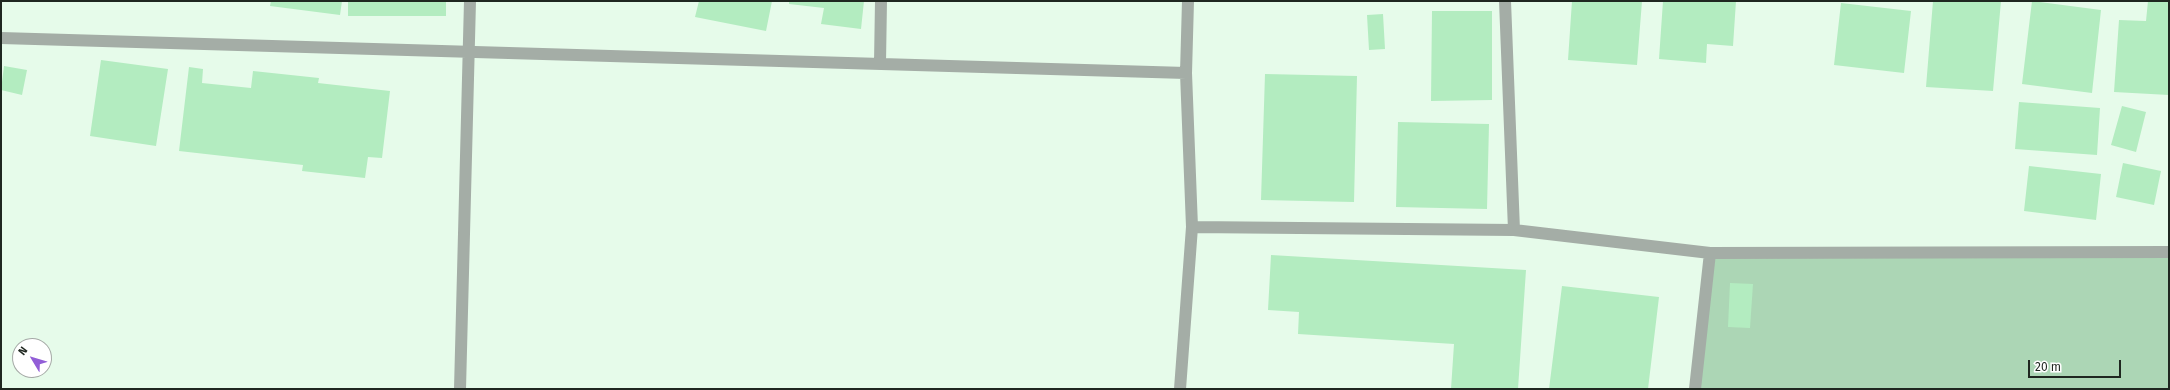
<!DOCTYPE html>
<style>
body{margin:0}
#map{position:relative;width:2170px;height:390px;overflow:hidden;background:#e6fbea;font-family:"Fira Sans",sans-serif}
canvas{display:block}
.frame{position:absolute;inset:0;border:2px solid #1f2720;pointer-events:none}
.north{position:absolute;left:12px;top:338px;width:40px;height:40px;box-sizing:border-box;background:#fff;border:1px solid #a5a9a6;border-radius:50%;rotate:308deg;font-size:11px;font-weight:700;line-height:16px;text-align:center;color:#1f2720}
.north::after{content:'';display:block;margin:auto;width:14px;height:18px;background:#925ed7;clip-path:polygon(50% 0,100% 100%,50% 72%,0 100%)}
.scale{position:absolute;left:2028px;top:360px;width:93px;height:18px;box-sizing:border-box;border:2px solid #1f2720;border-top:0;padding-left:5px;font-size:12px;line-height:14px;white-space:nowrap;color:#1f2720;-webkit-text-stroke:3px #fff;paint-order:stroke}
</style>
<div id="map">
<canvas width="2170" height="390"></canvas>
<div class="frame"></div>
<div class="north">N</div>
<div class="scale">20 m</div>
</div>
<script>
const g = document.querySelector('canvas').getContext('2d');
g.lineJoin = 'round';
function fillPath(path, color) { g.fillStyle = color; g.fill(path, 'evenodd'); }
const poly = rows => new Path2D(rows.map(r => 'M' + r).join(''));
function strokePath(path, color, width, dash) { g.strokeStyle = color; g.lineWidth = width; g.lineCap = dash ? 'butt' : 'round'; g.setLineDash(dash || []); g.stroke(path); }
fillPath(poly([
 [2169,252,2169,389,1695,389,1710,253]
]), '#acd6b5');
fillPath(poly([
 [271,1,342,1,340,15,270,6],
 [348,1,446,1,446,16,348,16],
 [699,1,772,1,766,31,695,17],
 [789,1,864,1,861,29,821,24,824,8,789,4],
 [1572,1,1642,1,1637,65,1568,60],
 [1663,1,1736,1,1733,46,1707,44,1706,63,1659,59],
 [1933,1,2001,1,1993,91,1926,87],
 [2032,1,2101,10,2092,93,2022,84],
 [2148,1,2169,1,2169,95,2114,92,2119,20,2146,21],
 [1841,3,1911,11,1904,73,1834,65],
 [1432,11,1492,11,1492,100,1431,101],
 [1383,14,1385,49,1369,50,1367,15],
 [101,60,168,69,156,146,90,136],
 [4,66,27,70,22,95,1,90],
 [189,67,203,69,202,83,251,88,253,71,319,78,318,83,390,91,382,158,368,157,365,178,302,171,303,165,179,151],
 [1265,74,1357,76,1354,202,1261,200],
 [2019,102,2100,108,2097,155,2015,149],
 [2122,106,2146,112,2136,152,2111,145],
 [1398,122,1489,124,1487,209,1396,207],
 [2123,163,2161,171,2154,205,2116,197],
 [2029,166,2101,174,2096,220,2024,211],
 [1271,255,1526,270,1518,389,1451,389,1454,344,1298,334,1299,312,1268,310],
 [1730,283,1753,284,1750,328,1728,327],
 [1562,286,1659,297,1648,389,1549,389]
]), '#b3ecc0');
strokePath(poly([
 [1505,1,1514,230],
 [1,38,1186,73],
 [880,63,881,1],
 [1192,227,1514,230,1710,253,2169,252],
 [460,389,470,1],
 [1180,389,1192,227,1186,73,1188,1],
 [1695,389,1710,253]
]), '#a4ada6', 12);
</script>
